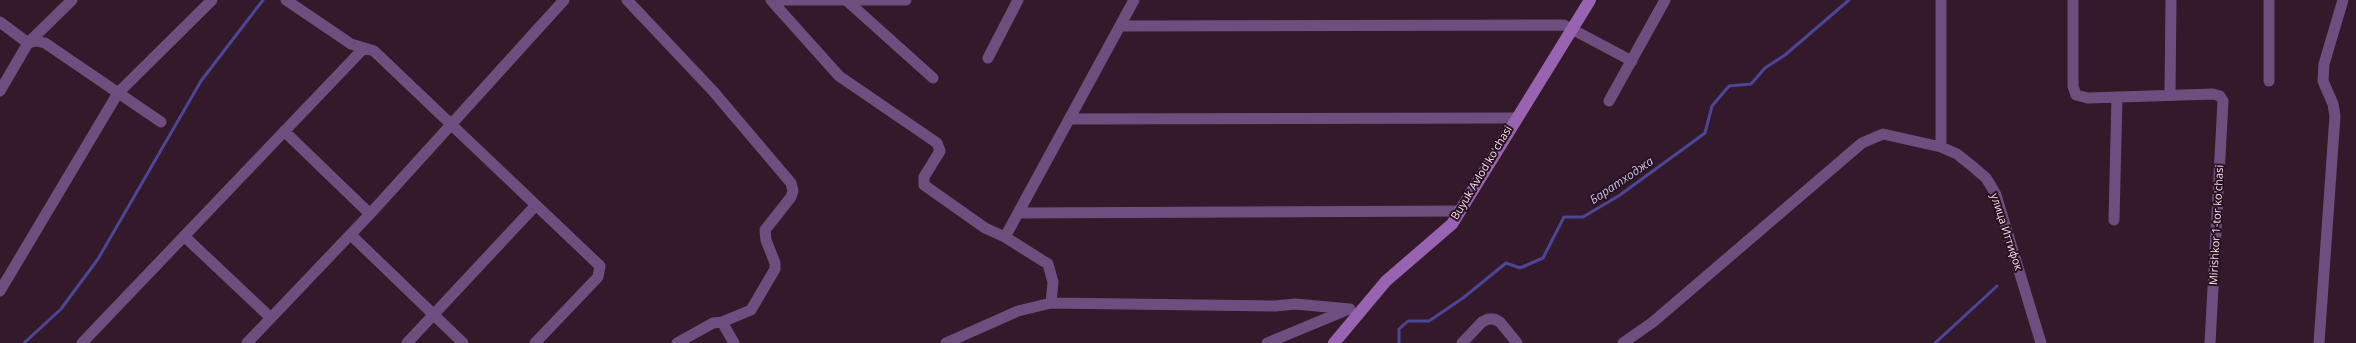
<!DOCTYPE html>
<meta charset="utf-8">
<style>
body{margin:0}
canvas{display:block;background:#331929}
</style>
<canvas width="2356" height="343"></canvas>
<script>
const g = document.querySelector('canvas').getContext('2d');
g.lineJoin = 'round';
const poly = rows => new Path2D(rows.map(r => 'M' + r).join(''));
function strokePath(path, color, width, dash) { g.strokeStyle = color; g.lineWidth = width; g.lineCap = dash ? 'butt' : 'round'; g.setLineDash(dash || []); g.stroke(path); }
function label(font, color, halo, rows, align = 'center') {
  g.font = font + ' "Open Sans",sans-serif'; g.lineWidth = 4; g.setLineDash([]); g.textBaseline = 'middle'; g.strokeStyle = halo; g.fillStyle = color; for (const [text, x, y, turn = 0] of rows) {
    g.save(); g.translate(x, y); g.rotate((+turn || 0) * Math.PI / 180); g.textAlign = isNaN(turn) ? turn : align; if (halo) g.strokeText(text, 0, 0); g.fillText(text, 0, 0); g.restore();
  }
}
strokePath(poly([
 [24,343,61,309,98,259,201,81,263,0],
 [1399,343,1399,329,1408,321,1429,321,1463,298,1506,263,1520,268,1543,258,1564,217,1583,217,1620,195,1705,133,1712,106,1729,86,1751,84,1765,68,1785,55,1849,0],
 [1935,343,1997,286]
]), '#4c4697', 3);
strokePath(poly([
 [286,0,351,44,374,51,600,266,598,277,535,343],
 [627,0,713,91,791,183,793,191,791,197,765,230,766,240,775,263,775,269,751,310,722,322,713,323,677,343],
 [771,0,839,76,937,143,940,151,924,177,924,185,985,228,1005,237,1048,264,1053,282,1051,303],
 [771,0,906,0],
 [846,0,933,78],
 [1941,0,1941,147,1957,154,1972,166,1986,178,1991,186,1996,195,2041,343],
 [2073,0,2073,86,2076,95,2088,98,2213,94,2220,96,2223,101,2210,343],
 [2269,0,2269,81],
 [0,22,28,43,36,41,45,43,161,122],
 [1120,26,1564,25,1632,61],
 [988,58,1018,0],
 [0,91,28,43,72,0],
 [2170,95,2171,0],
 [1609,101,1665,0],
 [1069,119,1516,118],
 [284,131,370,214],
 [1018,213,1459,211],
 [2114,220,2117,97],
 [351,235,463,343],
 [184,236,271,318],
 [1005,237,1134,0],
 [0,291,118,93,212,0],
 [722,322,734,343],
 [82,343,363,49],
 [247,343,370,214,564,0],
 [407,343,536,205],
 [946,343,1018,311,1051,303,1275,306,1295,304,1350,309],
 [1267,343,1349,309],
 [1462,343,1482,322,1488,319,1494,319,1500,322,1517,343],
 [1623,343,1653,322,1862,143,1883,134,1941,147],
 [2319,343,2335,116,2333,104,2323,81,2324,64,2343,0]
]), '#6e4e7e', 11);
strokePath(poly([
 [1334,343,1386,281,1452,224,1590,0]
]), '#9864b2', 12);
label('11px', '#f6e4ee', '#29101f', [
 ["Buyuk Avlod koʻchasi",1482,173,-59],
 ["Mirishkor 1-tor ko'chasi",2217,225,-87],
 ["улица Иттифок",2006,232,72]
]);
label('italic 12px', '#bdbfec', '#29101f', [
 ["Баратходжа",1622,181,-34]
]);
</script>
